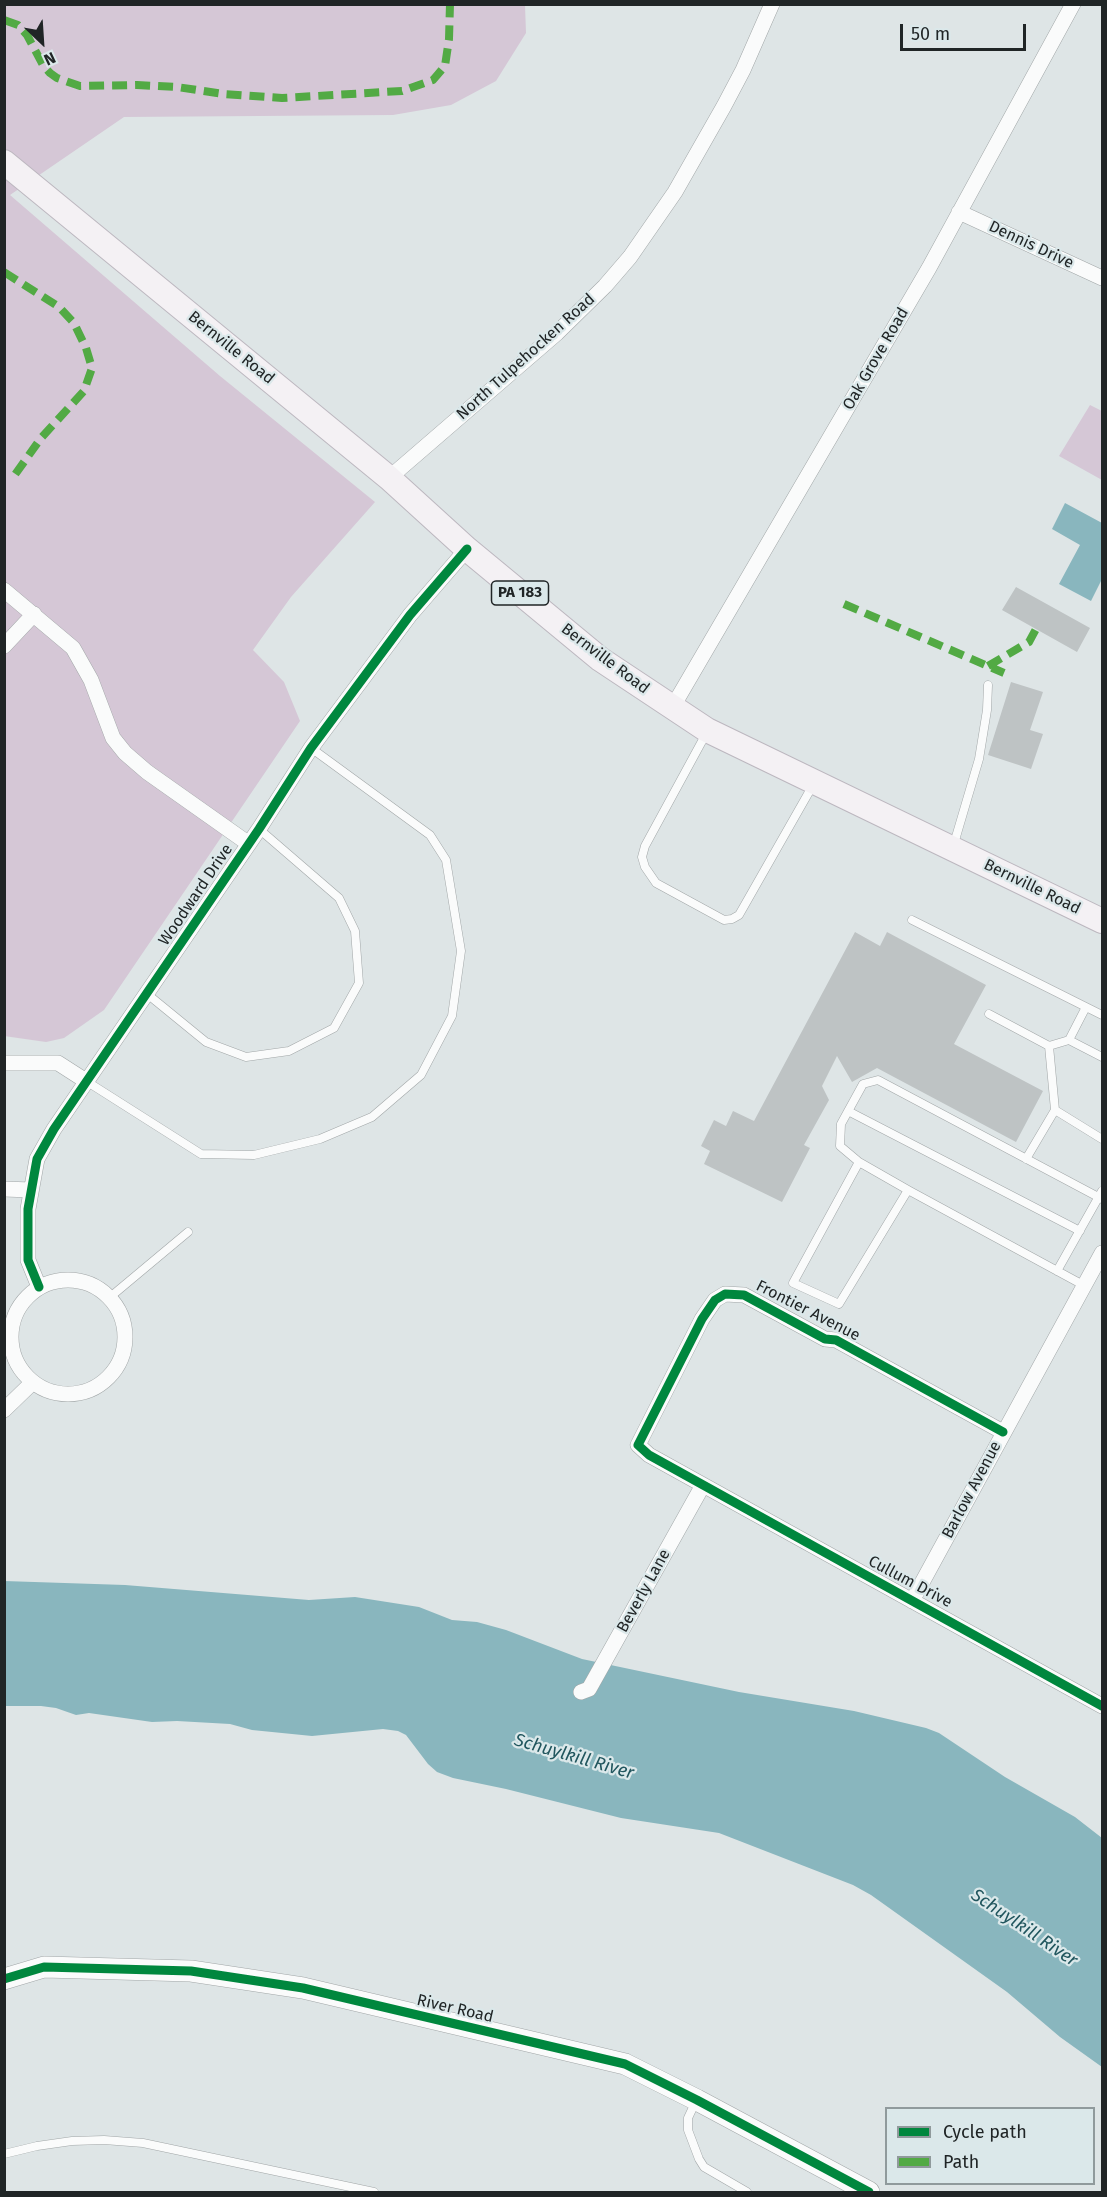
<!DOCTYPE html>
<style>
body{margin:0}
#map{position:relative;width:1107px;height:2197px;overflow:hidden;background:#dee5e6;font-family:"Fira Sans",sans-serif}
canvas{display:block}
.frame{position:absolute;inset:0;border:6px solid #202526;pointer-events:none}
.legend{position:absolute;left:885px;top:2107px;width:210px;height:78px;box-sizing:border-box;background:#dbe8ea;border:2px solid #909a9c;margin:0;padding:8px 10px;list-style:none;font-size:18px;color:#202526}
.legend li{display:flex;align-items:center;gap:12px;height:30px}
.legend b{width:30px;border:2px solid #909a9c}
.north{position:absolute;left:12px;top:12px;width:60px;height:60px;-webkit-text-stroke:4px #dbe8ea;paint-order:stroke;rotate:155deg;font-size:16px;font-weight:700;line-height:24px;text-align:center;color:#202526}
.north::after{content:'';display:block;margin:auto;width:21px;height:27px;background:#202526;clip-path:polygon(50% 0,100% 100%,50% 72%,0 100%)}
.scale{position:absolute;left:900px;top:24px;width:126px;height:27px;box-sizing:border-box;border:3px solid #202526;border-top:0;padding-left:8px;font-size:18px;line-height:21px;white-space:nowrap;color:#202526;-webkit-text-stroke:4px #dbe8ea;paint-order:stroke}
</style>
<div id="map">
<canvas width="1107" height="2197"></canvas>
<div class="frame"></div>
<ul class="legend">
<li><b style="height:8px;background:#00873e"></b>Cycle path</li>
<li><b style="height:8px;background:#52aa44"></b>Path</li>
</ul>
<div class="north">N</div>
<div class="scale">50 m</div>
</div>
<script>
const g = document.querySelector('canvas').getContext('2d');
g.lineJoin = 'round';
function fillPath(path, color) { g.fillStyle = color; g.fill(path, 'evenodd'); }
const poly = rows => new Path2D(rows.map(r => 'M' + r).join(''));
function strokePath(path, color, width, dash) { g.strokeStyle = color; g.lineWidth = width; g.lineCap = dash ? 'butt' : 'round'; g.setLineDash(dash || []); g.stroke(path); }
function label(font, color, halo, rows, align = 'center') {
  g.font = font + ' "Fira Sans",sans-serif'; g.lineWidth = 4.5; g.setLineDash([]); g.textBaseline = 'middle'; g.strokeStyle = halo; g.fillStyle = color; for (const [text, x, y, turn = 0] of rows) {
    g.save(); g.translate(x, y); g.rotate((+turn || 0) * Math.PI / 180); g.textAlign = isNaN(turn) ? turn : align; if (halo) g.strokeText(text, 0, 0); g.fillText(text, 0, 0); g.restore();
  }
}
fillPath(poly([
 [4,5,525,5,526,33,496,81,451,105,393,115,124,117,10,195,220,376,375,502,291,597,253,650,284,682,300,721,104,1010,64,1038,46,1042,4,1036],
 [1090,405,1102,411,1102,480,1059,456]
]), '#d5c7d6');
fillPath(poly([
 [1065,503,1102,523,1102,579,1091,601,1059,584,1080,545,1052,529],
 [4,1581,125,1585,309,1600,355,1597,419,1607,452,1620,477,1622,506,1630,582,1659,739,1692,854,1711,926,1728,939,1733,1005,1777,1075,1817,1102,1838,1102,2067,1060,2037,1007,1992,871,1895,853,1885,719,1833,621,1818,506,1789,453,1778,437,1772,428,1764,406,1735,398,1731,383,1729,312,1736,252,1730,230,1724,177,1721,152,1722,89,1713,76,1715,56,1708,41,1706,5,1706]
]), '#89b6be');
fillPath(poly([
 [1016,587,1090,628,1077,652,1002,610],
 [1011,682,1043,692,1030,730,1043,734,1031,769,988,755],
 [855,932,880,946,887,932,986,985,954,1044,1043,1091,1016,1142,877,1068,852,1082,837,1056,822,1086,829,1100,804,1145,810,1148,782,1202,704,1164,710,1151,701,1146,714,1120,726,1126,733,1111,754,1121]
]), '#bec3c4');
const lane = poly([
 [707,732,645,846,642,857,645,867,656,883,724,920,732,919,739,915,813,785],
 [953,847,979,759,987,710,988,685],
 [912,920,1102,1015],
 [146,993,206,1042,246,1057,289,1051,334,1028,359,983,355,931,339,898,259,829],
 [989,1014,1049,1046,1069,1040,1102,1057],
 [1069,1040,1086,1007],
 [1049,1046,1055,1110],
 [86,1081,201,1154,254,1155,320,1139,372,1117,421,1075,452,1016,461,951,446,860,430,835,311,748],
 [848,1111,1080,1231],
 [1026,1159,1055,1110,1102,1139],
 [859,1162,908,1190],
 [1057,1271,1102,1191],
 [1085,1286,908,1190,839,1304,793,1283,859,1162,840,1146,841,1124,863,1084,878,1080,1102,1199],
 [109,1298,188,1232],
 [696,2101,688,2118,688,2130,699,2159,704,2167,747,2192],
 [4,2154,37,2146,72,2141,104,2140,143,2143,374,2192]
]);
const street = poly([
 [959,212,1102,278],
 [389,478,557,333,605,286,630,257,675,192,724,106,743,70,772,4],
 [4,590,73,648,91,680,113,738,125,753,147,772,249,844],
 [4,646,34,614],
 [672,708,929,268,1073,4],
 [4,1063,58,1063,86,1081],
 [4,1189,31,1190],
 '11 1337a57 57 0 1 1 114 0a57 57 0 1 1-114 0Z',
 [39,1287,28,1260,28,1209,37,1159,54,1129,259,829,311,748,410,615,467,549],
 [4,1410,33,1382],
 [1003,1432,836,1340,825,1339,744,1295,725,1294,715,1300,702,1319,638,1445,649,1455,1102,1706],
 [912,1601,1102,1253],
 [581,1692,589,1689,703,1485]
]);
const secondary = poly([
 [4,1979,44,1967,191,1971,303,1988,625,2064,697,2100,869,2192]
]);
const primary = poly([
 [4,162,389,478,467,549,600,659,707,730,1102,921]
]);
strokePath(lane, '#a1a6a7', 9);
strokePath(street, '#a1a6a7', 16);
strokePath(secondary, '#a1a6a7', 22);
strokePath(primary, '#bcb7bf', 26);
strokePath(lane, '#fafbfb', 8);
strokePath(street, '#fafbfb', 15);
strokePath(secondary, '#fafbfb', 21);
strokePath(primary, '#f4f1f4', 24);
strokePath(poly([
 [4,20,18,25,27,35,43,65,50,73,57,78,80,86,137,85,177,87,224,94,282,98,402,91,433,80,445,66,449,39,450,4],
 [4,272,59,307,74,323,86,348,92,368,84,391,41,438,14,476],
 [844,604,1004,673],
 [988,666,1029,642,1036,629]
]), '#52aa44', 8, [15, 8]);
strokePath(poly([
 [39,1287,28,1260,28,1209,37,1159,54,1129,259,829,311,748,410,615,467,549],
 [1003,1432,836,1340,825,1339,744,1295,725,1294,715,1300,702,1319,638,1445,649,1455,1102,1706],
 [4,1979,44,1967,191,1971,303,1988,625,2064,697,2100,869,2192]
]), '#00873e', 9);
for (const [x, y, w] of [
 [520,593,57]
]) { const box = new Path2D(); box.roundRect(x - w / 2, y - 12, w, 24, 4.5); g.fillStyle = '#dbe8ea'; g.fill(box); strokePath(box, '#202526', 1.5); }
label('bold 15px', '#202526', null, [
 ["PA 183",520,593]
]);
label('16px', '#202526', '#dbe8ea', [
 ["Dennis Drive",1031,245,25],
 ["Bernville Road",231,348,39],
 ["North Tulpehocken Road",526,357,-42],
 ["Oak Grove Road",876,359,-60],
 ["Bernville Road",605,659,37],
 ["Bernville Road",1032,887,26],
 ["Woodward Drive",196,895,-56],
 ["Frontier Avenue",808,1311,27],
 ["Barlow Avenue",972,1490,-62],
 ["Cullum Drive",910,1582,28],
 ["Beverly Lane",644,1591,-61],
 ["River Road",455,2009,13]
]);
label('italic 18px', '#21565e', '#dbe8ea', [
 ["Schuylkill River",574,1757,16],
 ["Schuylkill River",1024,1928,34]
]);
</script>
